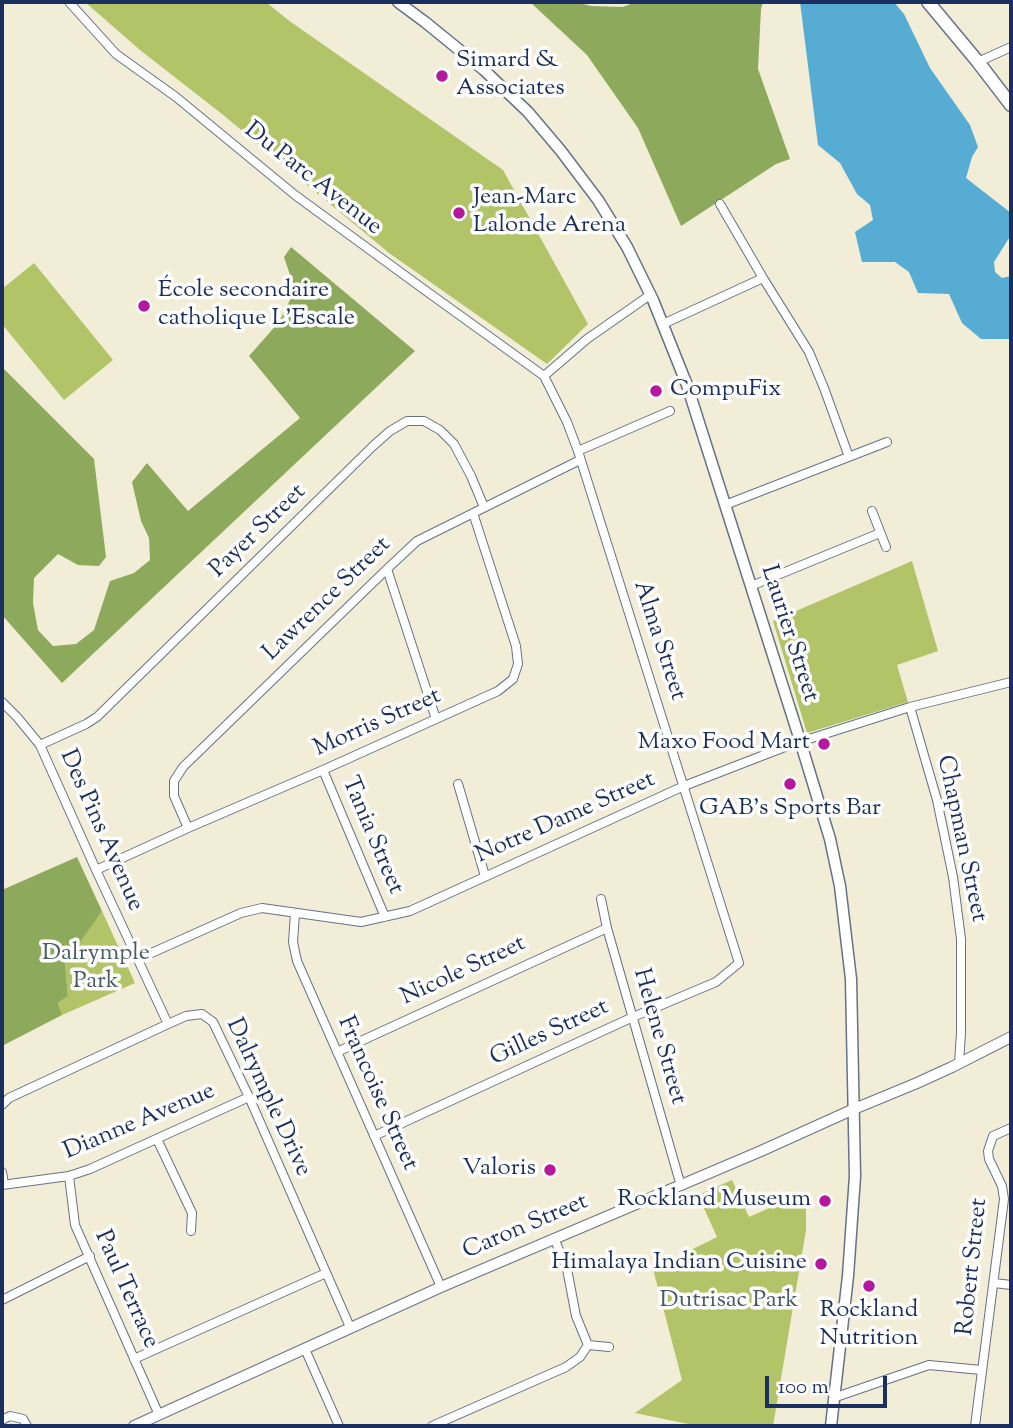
<!DOCTYPE html>
<meta charset="utf-8">
<style>
body{margin:0}
#map{position:relative;width:1013px;height:1428px;overflow:hidden;background:#f1edd7;font-family:"Sorts Mill Goudy",serif}
canvas{display:block}
.frame{position:absolute;inset:0;border:4px solid #1b2f5e;pointer-events:none}
.scale{position:absolute;left:765px;top:1376px;width:122px;height:32px;box-sizing:border-box;border:4px solid #1b2f5e;border-top:0;padding-left:9px;font-size:21px;line-height:24px;white-space:nowrap;color:#1b2f5e;-webkit-text-stroke:5px #fff;paint-order:stroke}
</style>
<div id="map">
<canvas width="1013" height="1428"></canvas>
<div class="frame"></div>
<div class="scale">100 m</div>
</div>
<script>
const g = document.querySelector('canvas').getContext('2d');
g.lineJoin = 'round';
function fillPath(path, color) { g.fillStyle = color; g.fill(path, 'evenodd'); }
const poly = rows => new Path2D(rows.map(r => 'M' + r).join(''));
function strokePath(path, color, width, dash) { g.strokeStyle = color; g.lineWidth = width; g.lineCap = dash ? 'butt' : 'round'; g.setLineDash(dash || []); g.stroke(path); }
function label(font, color, halo, rows, align = 'center') {
  g.font = font + ' "Sorts Mill Goudy",serif'; g.lineWidth = 7; g.setLineDash([]); g.textBaseline = 'middle'; g.strokeStyle = halo; g.fillStyle = color; for (const [text, x, y, turn = 0] of rows) {
    g.save(); g.translate(x, y); g.rotate((+turn || 0) * Math.PI / 180); g.textAlign = isNaN(turn) ? turn : align; if (halo) g.strokeText(text, 0, 0); g.fillText(text, 0, 0); g.restore();
  }
}
fillPath(poly([
 [85,2,266,2,288,20,503,170,588,324,547,364,389,253,222,114,140,50],
 [34,263,113,360,64,400,2,324,2,289],
 [912,561,938,651,897,665,908,702,807,733,773,621],
 [102,911,135,983,62,1015,58,1003,68,996,65,963,83,935],
 [732,1180,749,1217,806,1192,806,1230,773,1426,698,1426,635,1413,682,1380,653,1269,717,1237,698,1195]
]), '#b2c467');
fillPath(poly([
 [530,2,576,2,591,6,623,7,636,2,763,2,761,9,758,69,790,159,776,164,681,226,638,128,587,55],
 [291,247,415,351,62,683,2,615,2,367,94,459,106,557,99,566,78,565,58,554,34,578,33,603,38,630,53,646,76,644,94,630,110,581,134,573,150,560,149,538,141,521,132,482,147,463,188,511,300,418,249,356,279,322,295,290,284,257],
 [77,857,102,911,65,963,68,996,58,1003,62,1015,2,1046,2,890]
]), '#8daa5c');
fillPath(poly([
 [800,2,894,2,904,14,930,68,970,125,978,147,972,157,966,178,1011,213,1011,235,994,262,995,272,1002,278,1011,276,1011,339,981,339,962,323,949,294,918,293,909,272,895,262,862,262,855,232,873,220,870,205,857,194,840,163,818,145]
]), '#57acd3');
const minor = poly([
 [69,2,116,54,176,97,295,195,422,288,544,376,567,422,578,451,739,963,716,982,633,1017,374,1136],
 [978,62,1011,47],
 [720,204,763,278,809,352,824,388,849,457],
 [663,324,763,278],
 [544,376,587,339,650,295],
 [578,451,670,411],
 [725,505,887,442],
 [872,511,886,547],
 [387,569,436,719],
 [751,586,880,533],
 [2,702,17,717,40,745,96,870,168,1024],
 [910,707,937,800,953,877,961,939,961,1033,959,1063],
 [40,745,86,724,97,717,373,446,390,431,407,421,424,421,440,430,454,444,471,476,484,507],
 [323,770,385,917],
 [458,784,485,876],
 [188,828,174,796,174,781,183,767,387,569,417,541,580,460],
 [96,870,188,828,323,770,498,691,513,679,518,664,516,646,473,513],
 [601,899,607,928,681,1186],
 [295,913,293,942,297,961,441,1287],
 [138,959,241,913,262,908,361,922,410,911,684,786,790,745,910,707,1011,682],
 [337,1052,607,928],
 [2,1105,9,1098,168,1024,186,1016,202,1014,213,1022,249,1097,350,1327],
 [157,1139,192,1213,191,1231],
 [2,1172,4,1184],
 [69,1176,75,1225,159,1415],
 [2,1185,69,1176,90,1169,249,1097],
 [994,1283,1011,1285],
 [2,1300,90,1256],
 [588,1345,609,1347],
 [305,1349,339,1426],
 [134,1359,326,1273],
 [836,1397,929,1365,981,1370],
 [2,1420,10,1416,23,1419,27,1426],
 [432,1426,566,1367,580,1357,588,1345,576,1316,567,1269,554,1238],
 [975,1426,1004,1199,1002,1186,989,1159,988,1151,993,1136,1011,1128]
]);
const tertiary = poly([
 [134,1426,441,1287,761,1151,854,1109,917,1083,952,1067,1011,1037]
]);
const secondary = poly([
 [398,2,425,22,484,70,528,112,561,151,598,200,627,247,653,300,687,385,798,734,830,839,840,886,851,979,855,1176,848,1276,831,1426]
]);
const primary = poly([
 [928,2,978,62,1011,105]
]);
strokePath(minor, '#667288', 10);
strokePath(tertiary, '#667288', 12);
strokePath(secondary, '#667288', 13);
strokePath(primary, '#667288', 15);
strokePath(minor, '#fff', 8);
strokePath(tertiary, '#fff', 10);
strokePath(secondary, '#fff', 10);
strokePath(primary, '#fff', 12);
for (const [x, y, r, color] of [
 [442,76,7,"#b5179e"],
 [459,213,7,"#b5179e"],
 [144,306,7,"#b5179e"],
 [656,391,7,"#b5179e"],
 [824,744,7,"#b5179e"],
 [790,784,7,"#b5179e"],
 [550,1170,7,"#b5179e"],
 [825,1201,7,"#b5179e"],
 [821,1264,7,"#b5179e"],
 [869,1286,7,"#b5179e"]
]) { const dot = new Path2D(); dot.arc(x, y, r, 0, 2 * Math.PI); g.fillStyle = color; g.fill(dot); strokePath(dot, '#fff', 2.5); }
label('24px', '#1b2f5e', '#fff', [
 ["Simard &",456,62],
 ["Associates",456,90],
 ["Jean-Marc",473,199],
 ["Lalonde Arena",473,227],
 ["École secondaire",158,292],
 ["catholique L'Escale",158,320],
 ["CompuFix",670,391],
 ["Maxo Food Mart",810,744,"right"],
 ["GAB's Sports Bar",790,810,"center"],
 ["Valoris",536,1170,"right"],
 ["Rockland Museum",811,1201,"right"],
 ["Himalaya Indian Cuisine",807,1264,"right"],
 ["Rockland",869,1312,"center"],
 ["Nutrition",869,1340,"center"]
], 'left');
label('24px', '#1b2f5e', '#fff', [
 ["Du Parc Avenue",312,180,38],
 ["Payer Street",259,532,-44],
 ["Lawrence Street",328,600,-44],
 ["Laurier Street",788,634,72],
 ["Alma Street",658,641,72],
 ["Morris Street",378,724,-24],
 ["Notre Dame Street",566,819,-24],
 ["Des Pins Avenue",100,831,66],
 ["Tania Street",371,836,67],
 ["Chapman Street",960,839,78],
 ["Nicole Street",464,972,-25],
 ["Gilles Street",550,1034,-25],
 ["Helene Street",658,1037,74],
 ["Francoise Street",376,1094,66],
 ["Dalrymple Drive",267,1098,65],
 ["Dianne Avenue",140,1123,-23],
 ["Caron Street",526,1228,-23],
 ["Robert Street",974,1267,-84],
 ["Paul Terrace",125,1290,66]
]);
label('24px', '#485c61', '#fff', [
 ["Dalrymple",96,955],
 ["Park",96,983],
 ["Dutrisac Park",729,1302]
]);
</script>
